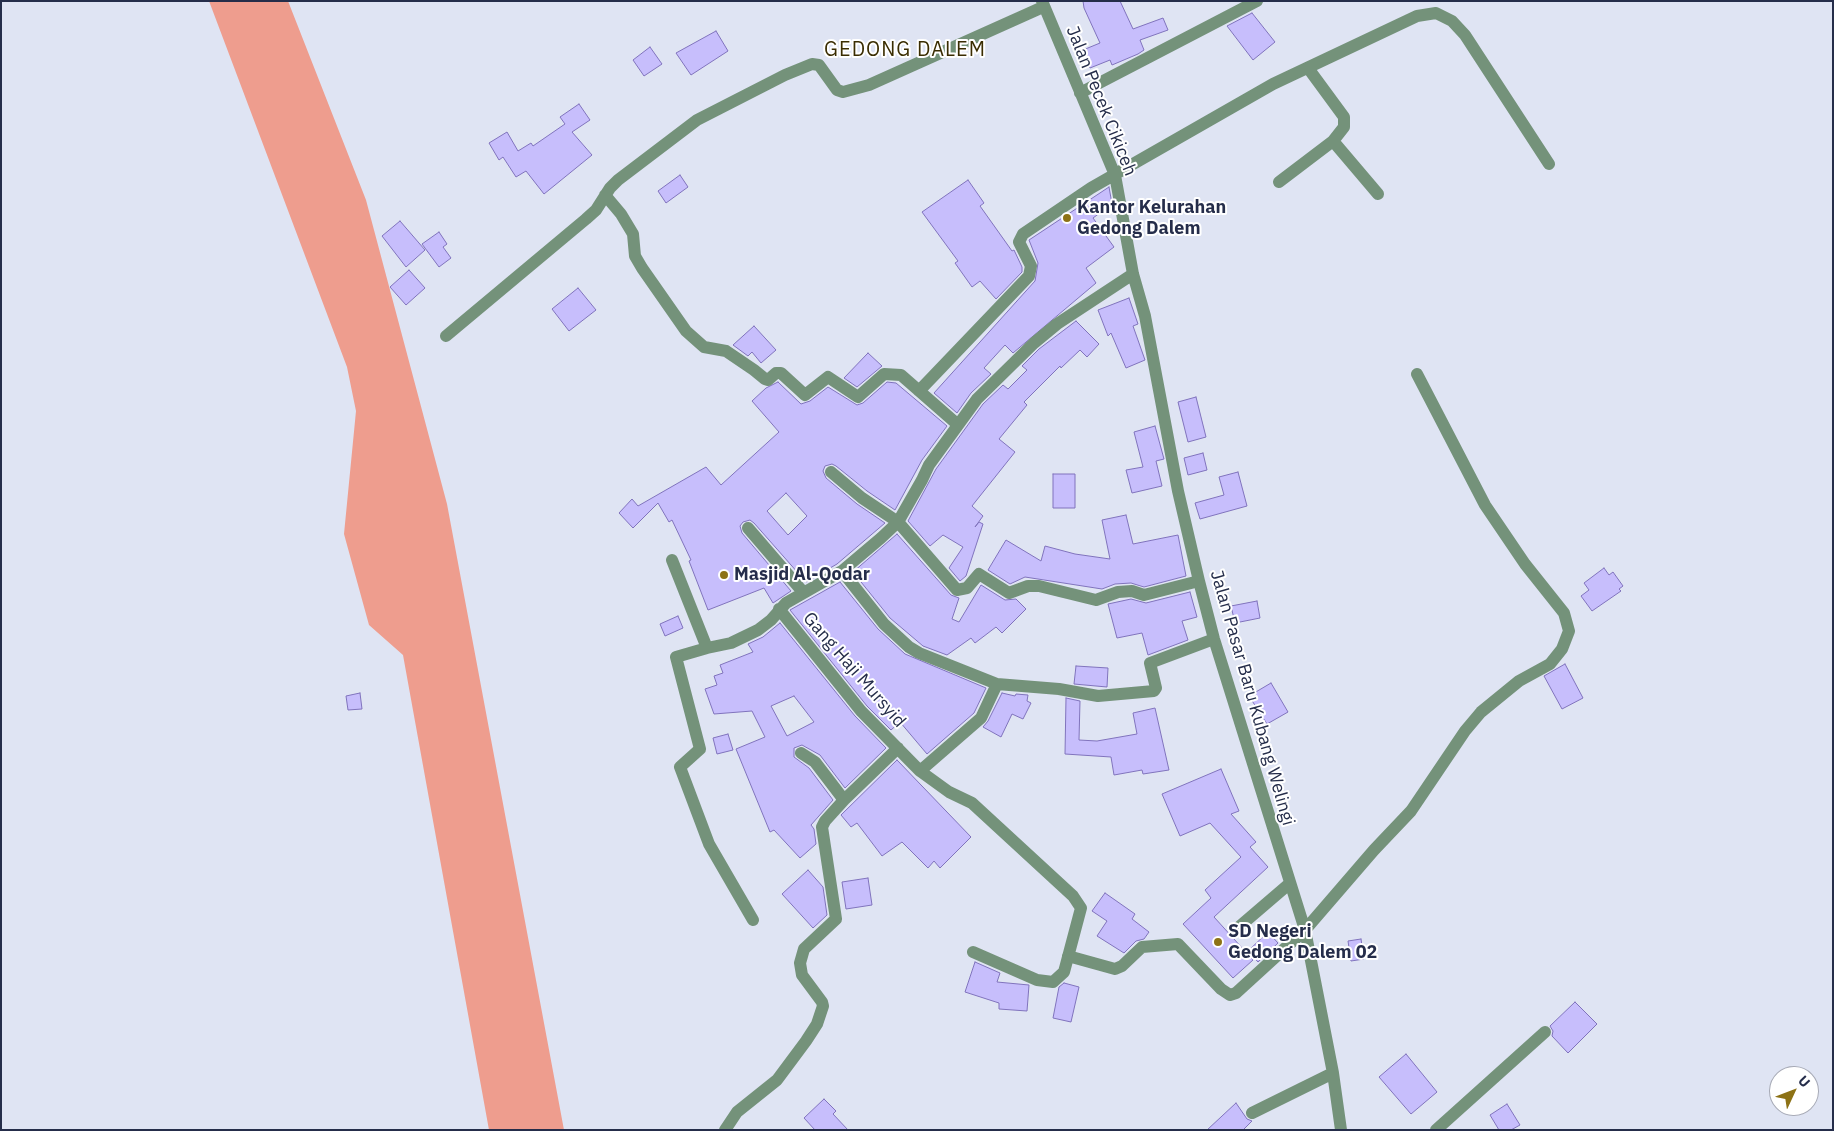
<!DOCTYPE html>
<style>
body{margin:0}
#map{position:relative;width:1834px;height:1131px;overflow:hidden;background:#dfe4f3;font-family:"IBM Plex Sans",sans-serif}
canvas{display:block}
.frame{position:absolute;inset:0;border:2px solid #252d4a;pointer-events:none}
.north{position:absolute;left:1769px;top:1066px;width:50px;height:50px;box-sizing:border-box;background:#fff;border:1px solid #a8abb7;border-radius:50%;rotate:47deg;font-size:14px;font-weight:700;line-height:20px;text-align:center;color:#252d4a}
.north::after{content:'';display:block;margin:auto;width:18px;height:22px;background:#8d7216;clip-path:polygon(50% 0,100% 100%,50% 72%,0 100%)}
</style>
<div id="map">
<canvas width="1834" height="1131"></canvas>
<div class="frame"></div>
<div class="north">U</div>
</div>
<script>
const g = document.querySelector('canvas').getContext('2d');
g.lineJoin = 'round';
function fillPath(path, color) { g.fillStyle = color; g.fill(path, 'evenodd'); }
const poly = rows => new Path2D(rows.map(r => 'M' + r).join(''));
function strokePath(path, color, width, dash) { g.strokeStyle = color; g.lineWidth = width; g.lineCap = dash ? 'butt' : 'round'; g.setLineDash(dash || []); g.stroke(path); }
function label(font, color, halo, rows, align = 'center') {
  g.font = font + ' "IBM Plex Sans",sans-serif'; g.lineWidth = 4; g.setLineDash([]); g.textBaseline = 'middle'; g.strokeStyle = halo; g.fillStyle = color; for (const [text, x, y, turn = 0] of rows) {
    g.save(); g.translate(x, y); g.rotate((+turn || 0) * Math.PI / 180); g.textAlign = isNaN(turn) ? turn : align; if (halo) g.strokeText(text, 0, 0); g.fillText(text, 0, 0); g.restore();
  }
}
fillPath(poly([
 [209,1,288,1,366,200,447,504,564,1130,489,1130,403,655,369,625,344,534,356,411,347,367]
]), '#ee9d8e');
const building = poly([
 [1083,1,1120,1,1133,29,1163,18,1168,30,1140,40,1144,50,1138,54,1112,65,1110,60,1090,68,1083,50,1100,43,1084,8,1083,1],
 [1252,13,1275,42,1253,60,1227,26,1252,13],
 [716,31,728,51,691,75,676,53,716,31],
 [650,47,662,64,644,76,633,60,650,47],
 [579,104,590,120,572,132,592,155,544,194,526,171,516,177,503,157,499,160,489,143,507,132,518,151,531,143,533,146,565,124,560,117,579,104],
 [680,175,688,187,666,203,658,191,680,175],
 [968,180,984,203,980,206,1012,251,1014,250,1022,267,1022,272,996,299,980,281,972,287,955,263,958,261,922,212,968,180],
 [1109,187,1112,204,1093,218,1114,247,1086,268,1096,283,1013,353,1005,345,984,368,991,374,971,393,957,413,934,393,1035,281,1038,263,1029,240,1109,187],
 [400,221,425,250,406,267,382,236,400,221],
 [439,232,447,244,443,247,451,258,439,267,422,244,439,232],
 [409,270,425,288,406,305,390,287,409,270],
 [578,288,596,310,569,331,552,309,578,288],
 [1129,298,1138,324,1133,326,1145,360,1126,368,1111,333,1108,336,1098,310,1129,298],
 [1076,321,1099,344,1087,357,1080,350,1061,368,1060,366,1024,402,1027,405,999,439,1015,452,972,506,983,516,975,527,979,522,983,524,966,576,960,581,949,568,963,547,943,535,930,546,908,521,936,469,983,404,1003,385,1008,389,1027,370,1022,366,1039,349,1076,321],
 [754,326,776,350,761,363,752,352,748,356,733,345,754,326],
 [868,353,882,366,857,387,844,378,868,353],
 [778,382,801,404,810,401,828,387,857,405,863,403,887,382,896,383,947,426,922,460,895,510,867,491,836,466,832,464,825,466,823,471,826,478,857,504,885,523,837,564,806,582,754,523,750,520,743,522,740,526,742,533,791,591,773,603,764,588,708,610,689,561,691,560,672,520,669,522,658,503,633,528,619,513,632,499,638,506,706,467,721,485,779,432,752,401,766,388,778,382],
 [786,493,807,516,788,535,767,511,786,493],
 [1196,397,1206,437,1188,442,1178,402,1196,397],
 [1155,426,1164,459,1156,461,1162,486,1132,493,1126,470,1143,467,1134,432,1155,426],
 [1203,453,1207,470,1188,475,1184,458,1203,453],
 [1238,472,1247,506,1200,519,1195,503,1224,495,1219,477,1238,472],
 [1053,474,1075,474,1075,508,1053,508,1053,474],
 [1126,515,1133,544,1178,535,1186,576,1144,587,1131,583,1115,584,1102,589,1025,577,1010,584,988,570,1006,540,1041,561,1045,546,1075,554,1110,559,1102,520,1126,515],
 [897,534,951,595,959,598,952,619,959,622,981,585,1005,600,1016,599,1026,609,1002,633,996,627,975,643,971,638,947,655,923,646,890,618,853,572,897,534],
 [1604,568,1609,575,1613,572,1623,586,1619,589,1621,591,1592,611,1581,596,1589,590,1584,583,1604,568],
 [840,582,878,629,905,654,986,688,974,713,927,754,900,722,891,730,867,706,790,610,840,582],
 [1190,592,1197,617,1182,621,1188,640,1148,655,1142,633,1117,638,1108,604,1131,599,1146,603,1190,592],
 [1257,601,1260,618,1235,623,1231,606,1257,601],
 [678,616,683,628,665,636,660,624,678,616],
 [780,623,855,716,886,748,845,788,820,755,802,745,794,748,794,757,809,768,833,800,811,825,814,829,816,844,800,858,774,830,770,832,736,749,765,737,752,711,714,714,705,689,717,685,714,676,723,673,720,665,753,652,748,644,763,637,780,623],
 [794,696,814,722,787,736,771,706,794,696],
 [1565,664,1583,698,1562,709,1544,676,1565,664],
 [1076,666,1108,668,1107,687,1074,684,1076,666],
 [1271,683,1288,712,1267,724,1249,696,1271,683],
 [360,693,362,709,348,710,346,696,360,693],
 [1002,693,1015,696,1016,694,1028,695,1027,701,1031,703,1023,719,1012,714,1001,737,983,727,988,721,1002,693],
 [1066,698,1080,701,1079,740,1097,741,1137,734,1133,713,1155,708,1169,770,1143,774,1142,770,1114,775,1111,757,1065,754,1066,698],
 [728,734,733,750,717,754,713,738,728,734],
 [897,760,971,837,940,868,934,861,928,868,902,842,882,856,857,823,851,827,841,815,897,760],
 [1221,769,1239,811,1231,814,1256,842,1250,847,1268,867,1214,917,1253,960,1233,978,1183,924,1211,898,1205,890,1241,857,1210,823,1180,836,1162,794,1221,769],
 [808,870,823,887,827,915,813,928,782,894,808,870],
 [868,878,872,905,846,909,842,882,868,878],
 [1105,893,1135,914,1132,919,1149,932,1144,939,1136,941,1124,953,1097,936,1107,921,1092,911,1105,893],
 [1268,932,1278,943,1258,962,1248,951,1268,932],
 [1361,939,1364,959,1351,961,1348,941,1361,939],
 [975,962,1000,973,997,982,1029,985,1027,1011,999,1009,999,1003,965,992,975,962],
 [1064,983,1079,987,1071,1022,1053,1018,1059,987,1064,983],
 [1575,1002,1597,1024,1568,1053,1552,1036,1553,1031,1550,1026,1575,1002],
 [1406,1054,1437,1092,1411,1114,1379,1077,1406,1054],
 [824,1099,836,1111,833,1114,848,1130,815,1130,804,1118,824,1099],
 [1236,1103,1247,1119,1252,1121,1243,1130,1207,1130,1236,1103],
 [1507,1104,1520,1125,1511,1130,1499,1130,1490,1115,1507,1104]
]);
fillPath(building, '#c7befc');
strokePath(building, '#8073bc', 1);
strokePath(poly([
 [1042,1,1115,175,1133,274,1145,316,1178,491,1199,581,1214,639,1305,930,1333,1073,1341,1130],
 [1080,93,1257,1],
 [1333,141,1378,194],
 [1279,182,1333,141,1344,127,1344,117,1308,68],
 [605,195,621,214,633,234,635,256,642,268,686,331,704,347,726,351,754,370,765,379,768,380,776,373,781,373,805,395,828,377,858,397,884,374,901,375,957,424],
 [446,336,586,219,596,210,610,188,618,180,697,120,785,75,812,64,819,65,837,90,843,92,869,85,1043,7],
 [919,391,1029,276,1031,266,1019,242,1023,234,1091,188,1273,84,1417,16,1436,13,1452,21,1465,35,1549,164],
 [831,472,862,498,898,522,957,590,967,588,979,574,1009,593,1028,586,1039,586,1096,600,1118,592,1132,591,1144,595,1199,581],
 [748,528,803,592],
 [672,560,707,648,731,643,758,630,771,620,786,603,842,571,881,538,898,522,922,480,929,465,977,399,1034,343,1057,324,1133,274],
 [842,571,884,624,909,647,919,653,997,684,1059,689,1098,696,1154,691,1156,688,1150,663,1214,639],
 [779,609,861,711,920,771,949,792,972,803,1073,896,1081,908,1064,972,1053,982,1037,980,973,952],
 [707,648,676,657,700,749,680,767,709,844,753,920],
 [920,771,981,718,997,684],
 [844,800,898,748],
 [1240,926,1289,884],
 [1068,956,1115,969,1122,966,1142,947,1178,944,1221,989,1230,995,1236,993,1305,930,1374,850,1411,811,1465,731,1481,712,1519,681,1550,664,1562,649,1569,631,1564,613,1525,564,1485,505,1417,374],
 [1252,1113,1333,1073],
 [725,1130,737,1112,777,1080,806,1041,817,1024,823,1006,822,1002,802,975,800,963,804,949,836,919,822,827,825,821,844,800,815,762,801,753],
 [1436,1130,1545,1032]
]), '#74927a', 12);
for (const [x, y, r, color] of [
 [1067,218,5,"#8d7216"],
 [724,575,5,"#8d7216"],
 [1218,942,5,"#8d7216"]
]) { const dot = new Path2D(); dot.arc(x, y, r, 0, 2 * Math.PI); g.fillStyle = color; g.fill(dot); strokePath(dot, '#fff', 2); }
label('18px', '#252d4a', '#fff', [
 ["Jalan Pecek Cikiceh",1101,101,68],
 ["Gang Haji Mursyid",854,670,49],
 ["Jalan Pasar Baru Kubang Welingi",1252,698,74]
]);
label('bold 18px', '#252d4a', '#fff', [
 ["Kantor Kelurahan",1077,208],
 ["Gedong Dalem",1077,229],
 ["Masjid Al-Qodar",734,575],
 ["SD Negeri",1228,932],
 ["Gedong Dalem 02",1228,953]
], 'left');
g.letterSpacing = '1px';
label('20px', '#3a2d02', '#fff', [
 ["GEDONG DALEM",905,50]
]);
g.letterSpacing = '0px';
</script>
